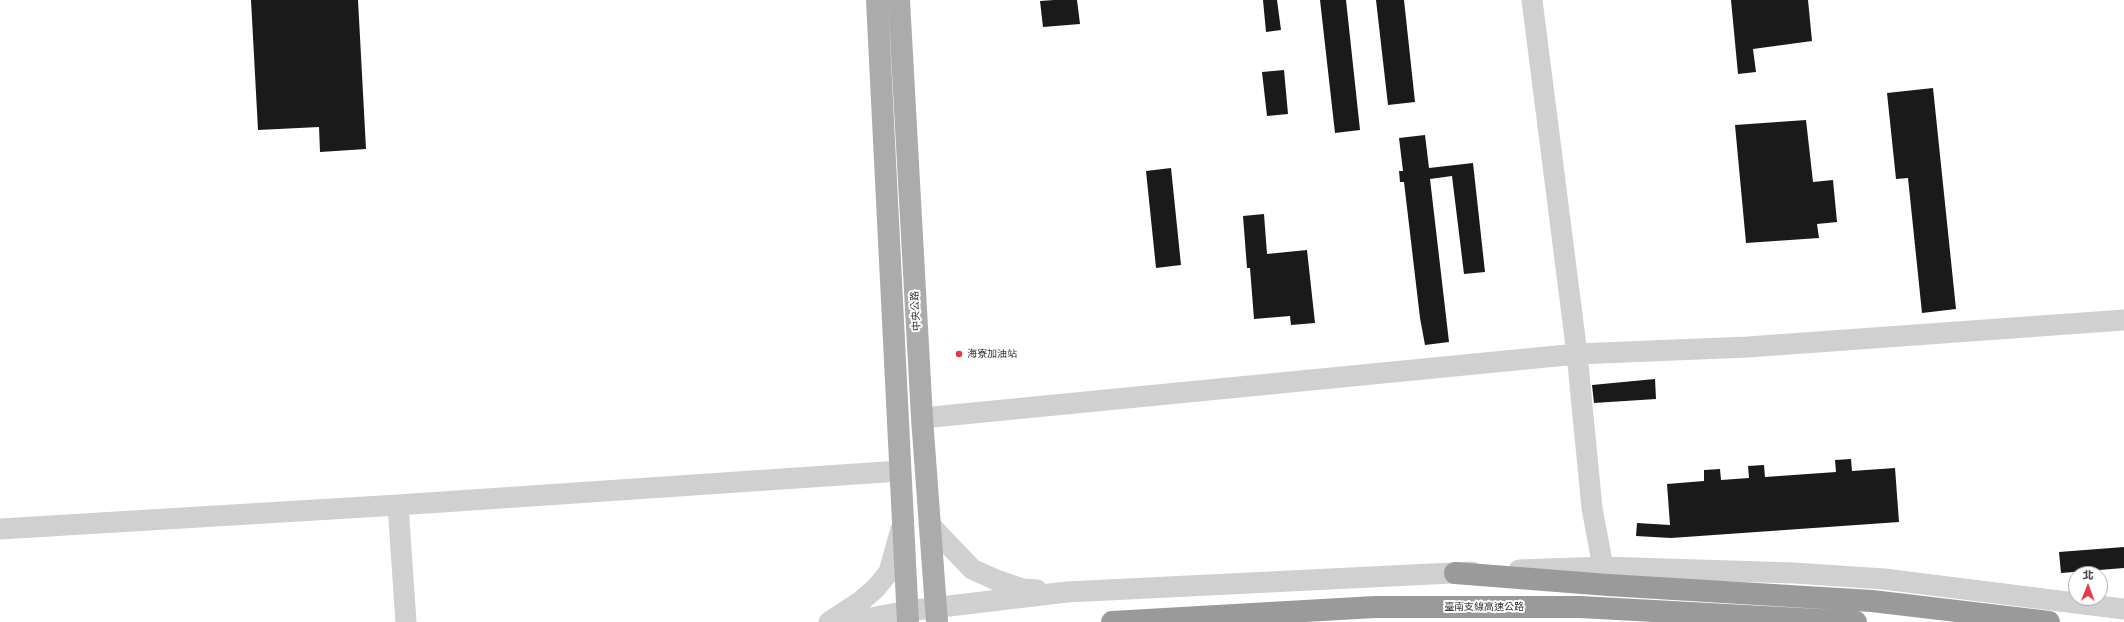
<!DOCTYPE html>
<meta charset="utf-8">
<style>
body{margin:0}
#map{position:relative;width:2124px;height:622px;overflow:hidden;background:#fff;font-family:"Noto Sans","Noto Sans TC",sans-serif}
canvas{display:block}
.north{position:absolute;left:2068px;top:566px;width:40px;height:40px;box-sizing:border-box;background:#fff;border:1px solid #adadad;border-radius:50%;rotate:1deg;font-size:11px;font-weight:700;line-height:16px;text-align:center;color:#333}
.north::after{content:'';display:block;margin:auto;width:14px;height:18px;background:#e63946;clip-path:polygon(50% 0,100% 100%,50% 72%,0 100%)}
</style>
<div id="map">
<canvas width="2124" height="622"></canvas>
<div class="north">北</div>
</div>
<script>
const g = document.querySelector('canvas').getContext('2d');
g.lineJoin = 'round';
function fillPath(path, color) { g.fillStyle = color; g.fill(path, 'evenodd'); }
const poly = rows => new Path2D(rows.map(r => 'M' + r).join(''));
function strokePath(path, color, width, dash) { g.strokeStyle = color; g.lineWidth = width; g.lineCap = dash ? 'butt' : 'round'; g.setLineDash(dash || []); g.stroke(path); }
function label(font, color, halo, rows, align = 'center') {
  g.font = font + ' "Noto Sans","Noto Sans TC",sans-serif'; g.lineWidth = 4; g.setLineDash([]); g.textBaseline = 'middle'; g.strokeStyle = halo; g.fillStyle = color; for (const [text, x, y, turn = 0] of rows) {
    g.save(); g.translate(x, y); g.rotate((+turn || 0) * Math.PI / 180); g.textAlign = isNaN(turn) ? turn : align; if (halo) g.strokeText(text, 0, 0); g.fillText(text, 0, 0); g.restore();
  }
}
fillPath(poly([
 [251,0,358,0,366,149,320,152,319,127,258,130],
 [1054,0,1077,0,1080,24,1043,27,1040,1],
 [1263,0,1277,0,1281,30,1266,32],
 [1320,0,1346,0,1360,130,1335,133],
 [1376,0,1404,0,1415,102,1388,105],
 [1731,0,1808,0,1812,41,1753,49,1756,72,1738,74],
 [1284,70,1288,114,1267,116,1262,72],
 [1933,88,1956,309,1922,313,1908,178,1896,179,1887,93],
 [1806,120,1813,182,1833,180,1837,222,1817,224,1819,238,1746,243,1735,125],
 [1425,135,1429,168,1473,163,1485,272,1464,274,1452,176,1430,179,1449,342,1425,345,1420,318,1404,182,1400,182,1399,171,1403,171,1399,138],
 [1171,168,1181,265,1156,268,1146,171],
 [1264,214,1267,254,1307,250,1315,323,1291,325,1290,316,1254,319,1250,268,1247,268,1243,216],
 [1655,379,1656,399,1594,403,1592,385],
 [1851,459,1852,471,1895,468,1899,522,1671,538,1636,536,1637,523,1670,525,1667,484,1704,481,1704,470,1720,469,1721,480,1749,478,1748,466,1764,465,1765,477,1836,472,1835,460],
 [2124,547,2124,568,2061,573,2059,552]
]), '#1a1a1a');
strokePath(poly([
 [1532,0,1577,354,1592,508,1603,567],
 [922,418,1577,354,1748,347,2124,320],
 [398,505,406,622],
 [929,524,972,569,996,580,1022,589,1037,590],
 [0,529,398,505,900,471],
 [1519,570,1603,567,1794,573,1884,579,2124,609],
 [829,622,861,601,876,588,889,572,901,529],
 [850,622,907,611,1067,592,1472,572]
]), '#d0d0d0', 21);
strokePath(poly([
 [877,0,908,622],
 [899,0,922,418,937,622]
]), '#ababab', 22);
strokePath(poly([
 [1455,573,1608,585,1872,601,2049,622],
 [1112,622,1375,607,1580,607,1856,622]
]), '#9a9a9a', 22);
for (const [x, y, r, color] of [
 [959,354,4,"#e63946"]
]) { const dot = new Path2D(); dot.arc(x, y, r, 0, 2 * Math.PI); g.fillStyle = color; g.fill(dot); strokePath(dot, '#fff', 1.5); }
label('10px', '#333', '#fff', [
 ["中央公路",916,311,-93],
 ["臺南支線高速公路",1484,607]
]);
label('10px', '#333', '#fff', [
 ["海寮加油站",967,354]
], 'left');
</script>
